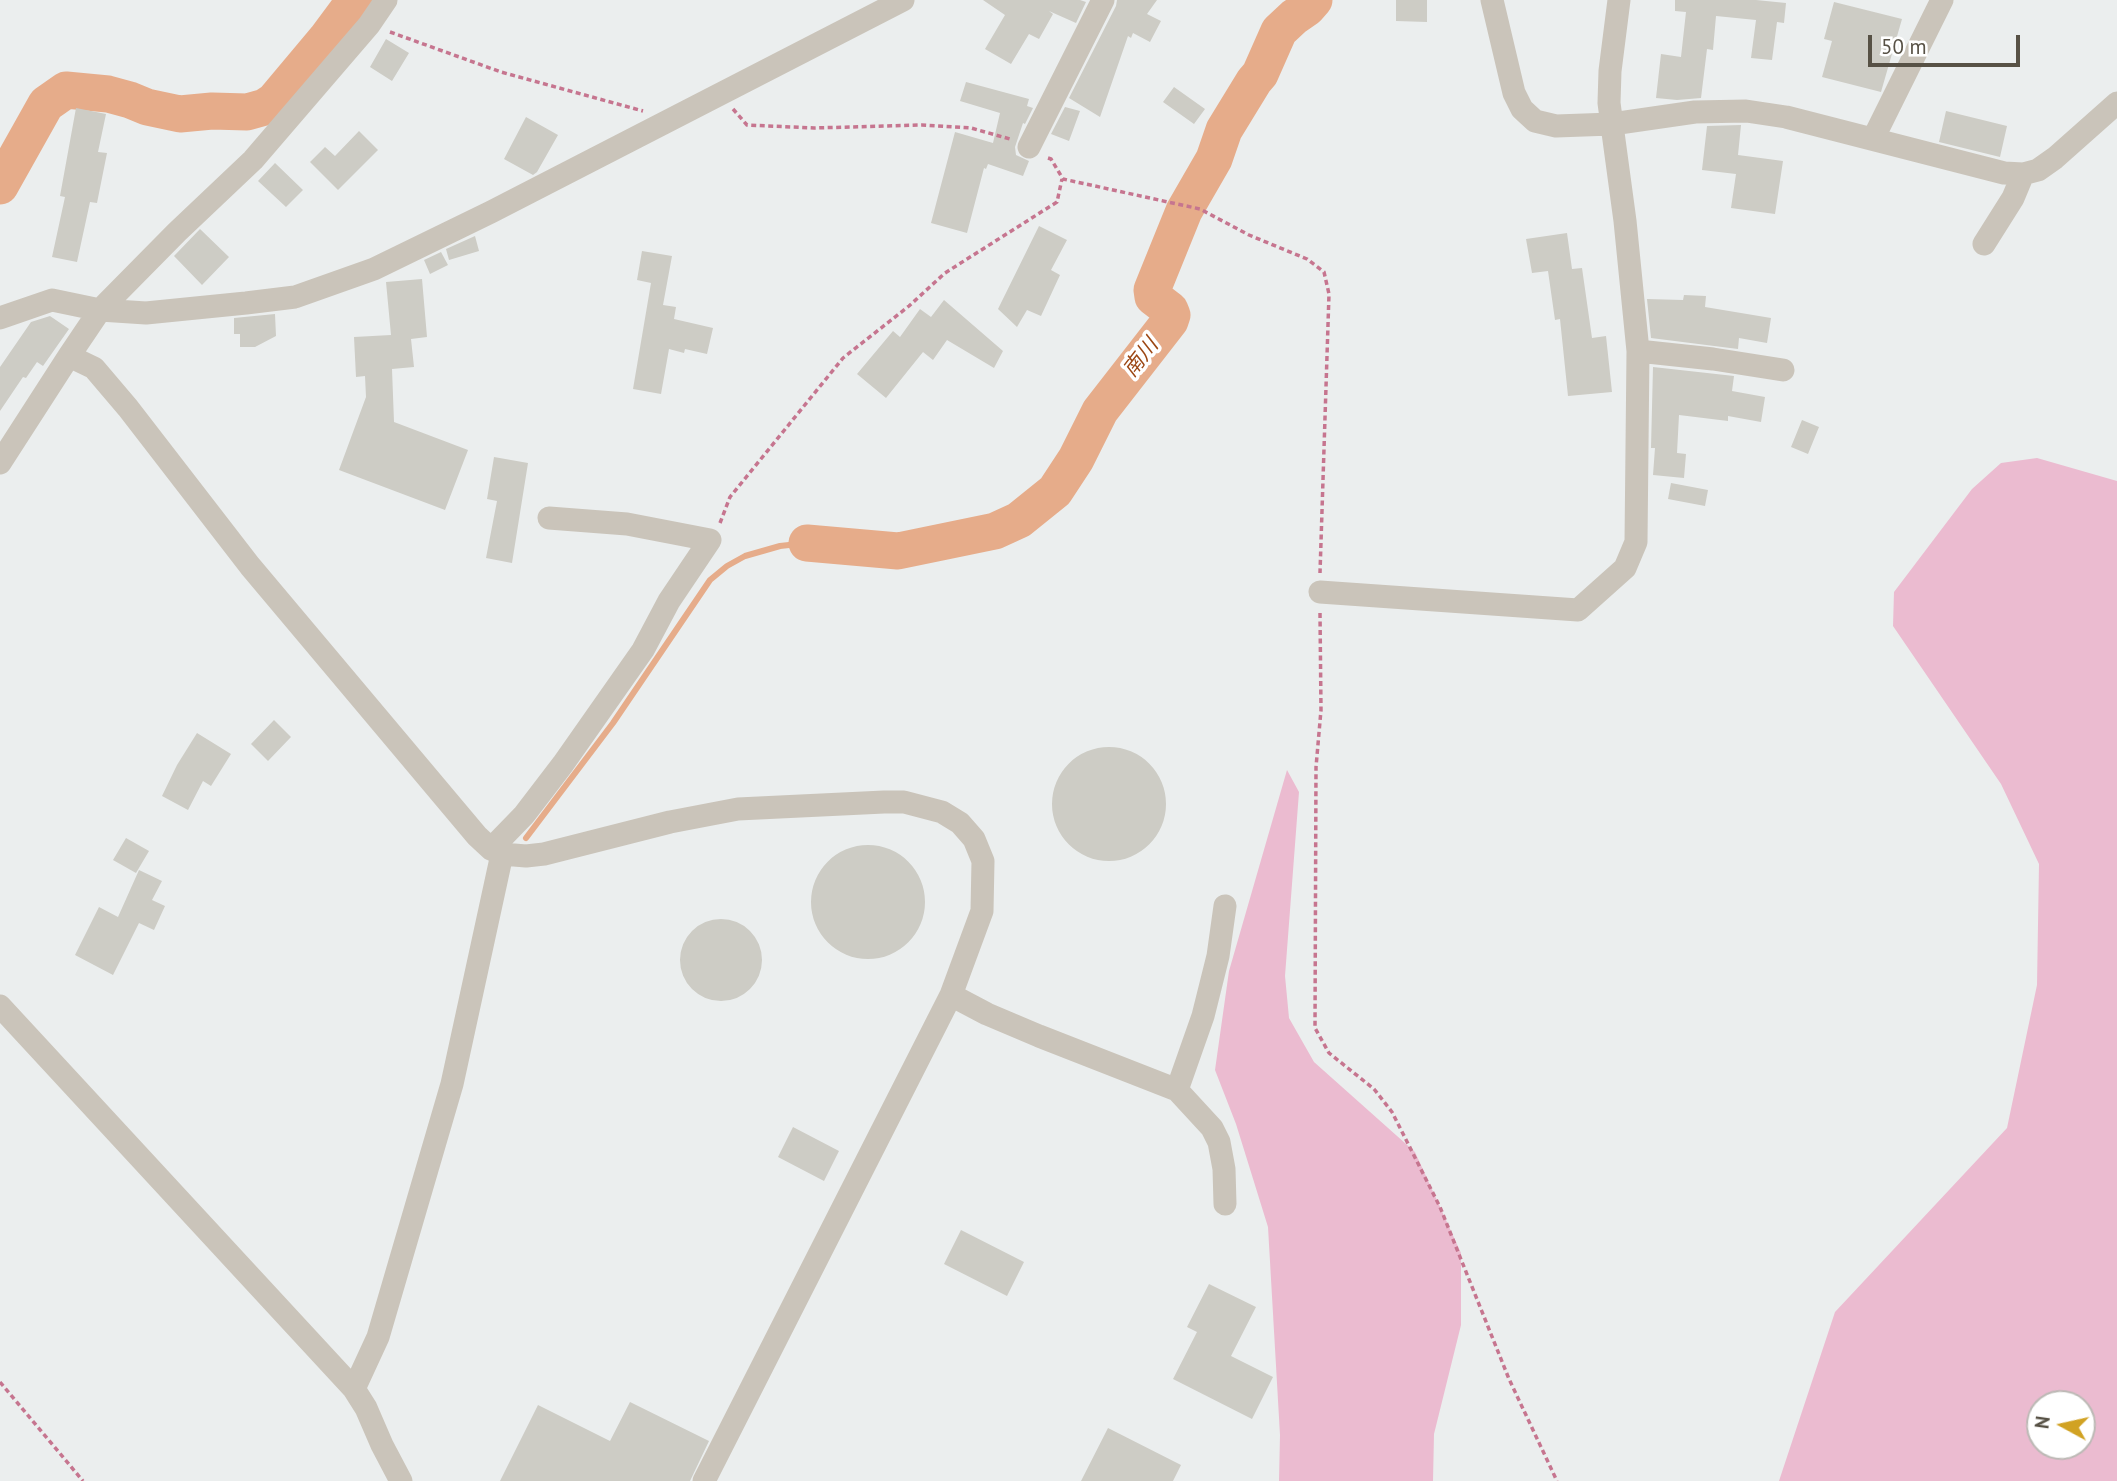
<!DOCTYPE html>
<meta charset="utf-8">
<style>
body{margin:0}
#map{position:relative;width:2117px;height:1481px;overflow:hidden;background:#ebeeee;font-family:"PT Sans",sans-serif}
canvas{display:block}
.north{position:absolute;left:2026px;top:1390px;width:70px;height:70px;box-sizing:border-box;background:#fff;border:2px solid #bcb9b5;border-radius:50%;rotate:278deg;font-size:19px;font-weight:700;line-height:28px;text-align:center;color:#575145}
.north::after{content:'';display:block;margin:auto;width:24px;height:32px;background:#d1a223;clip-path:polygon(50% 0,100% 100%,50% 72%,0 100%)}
.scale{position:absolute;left:1868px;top:35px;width:152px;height:32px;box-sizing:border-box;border:4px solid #575145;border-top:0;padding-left:9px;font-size:21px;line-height:24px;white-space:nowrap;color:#575145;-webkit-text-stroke:5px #fff;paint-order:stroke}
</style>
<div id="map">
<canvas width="2117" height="1481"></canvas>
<div class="north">N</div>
<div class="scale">50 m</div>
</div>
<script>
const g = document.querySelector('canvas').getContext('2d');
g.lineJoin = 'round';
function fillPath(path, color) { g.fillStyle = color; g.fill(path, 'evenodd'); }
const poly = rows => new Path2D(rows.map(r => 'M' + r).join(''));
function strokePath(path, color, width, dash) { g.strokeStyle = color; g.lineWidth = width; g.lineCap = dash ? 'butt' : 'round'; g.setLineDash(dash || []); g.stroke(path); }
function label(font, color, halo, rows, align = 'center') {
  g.font = font + ' "PT Sans","Noto Sans JP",sans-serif'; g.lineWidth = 7; g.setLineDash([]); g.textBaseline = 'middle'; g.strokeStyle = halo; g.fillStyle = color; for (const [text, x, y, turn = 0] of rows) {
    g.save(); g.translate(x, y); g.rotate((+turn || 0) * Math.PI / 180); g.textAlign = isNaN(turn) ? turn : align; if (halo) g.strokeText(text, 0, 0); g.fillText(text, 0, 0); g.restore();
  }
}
fillPath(poly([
 [2037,458,2117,481,2117,1481,1779,1481,1835,1312,2007,1128,2037,985,2039,864,2001,784,1893,626,1894,592,1972,489,2001,463],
 [2082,1404,2082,1446,2040,1446,2040,1404],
 [1287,770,1299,792,1285,976,1289,1018,1314,1062,1415,1152,1461,1253,1461,1325,1434,1434,1433,1481,1279,1481,1280,1435,1268,1227,1236,1124,1215,1070,1229,971]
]), '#ebbbd0');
strokePath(poly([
 [526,838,613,723,710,580,727,566,745,556,780,546,807,543]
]), '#e6ac8a', 6);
strokePath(poly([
 [0,186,46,104,66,90,108,94,130,100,147,107,180,114,212,111,247,112,265,107,274,101,326,39,355,0],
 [807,543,898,551,995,531,1019,520,1055,491,1076,459,1100,411,1170,321,1172,315,1170,310,1153,297,1152,290,1184,211,1214,159,1224,130,1254,81,1260,74,1279,31,1294,17,1307,8,1314,0]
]), '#e6ac8a', 37);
fillPath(poly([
 [983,0,1080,0,1086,2,1076,23,1049,11,1053,14,1039,39,1029,34,1011,64,985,49,1005,15],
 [1117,0,1157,0,1147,14,1161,21,1150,42,1133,33,1131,38,1128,36,1100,117,1069,98,1116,6],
 [1396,0,1427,0,1427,22,1396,21],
 [1675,0,1756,0,1786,3,1784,23,1777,22,1772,60,1751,58,1756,20,1716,16,1713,50,1707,49,1701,98,1677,100,1656,98,1661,54,1681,57,1686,12,1675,11],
 [1834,2,1902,19,1881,92,1822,77,1832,41,1824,39],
 [386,39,409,53,392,81,370,67],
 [966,82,1029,99,1027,106,1033,108,1025,124,1023,123,1015,147,1016,155,1029,161,1023,176,988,164,986,169,984,168,967,233,931,223,955,132,993,143,1000,113,960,101],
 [1174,87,1205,109,1194,124,1163,102],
 [1065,107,1080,111,1069,141,1051,134],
 [76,108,106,114,98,152,107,153,97,203,90,202,77,262,52,257,65,197,60,196],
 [1946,111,2007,126,2000,157,1939,142],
 [526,117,558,135,537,172,533,175,504,159],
 [1741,125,1738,155,1783,161,1775,214,1731,208,1736,174,1702,170,1707,126],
 [359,131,378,150,338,190,310,162,325,147,335,156],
 [275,163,303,190,286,207,258,181],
 [1039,226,1067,240,1051,270,1060,275,1041,316,1027,310,1017,327,998,309],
 [200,229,229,257,202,285,174,256],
 [1567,233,1572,269,1582,268,1592,338,1606,336,1612,392,1568,396,1560,319,1555,320,1548,271,1532,273,1526,239],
 [475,236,479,251,449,260,446,249],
 [642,251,672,256,663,305,676,307,674,319,713,328,707,354,685,349,684,353,669,349,661,394,633,389,651,283,637,280],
 [441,252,448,265,430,274,424,260],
 [422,279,427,337,411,339,414,367,392,369,394,422,468,450,445,510,339,470,366,397,365,376,356,377,354,337,391,335,386,282],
 [1684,295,1706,296,1705,307,1771,318,1767,343,1739,338,1738,349,1651,338,1647,299,1683,300],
 [944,300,1003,351,994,368,947,340,933,360,923,352,886,398,857,374,893,331,900,337,920,309,931,317],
 [275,314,276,336,255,347,240,347,240,334,234,334,234,318],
 [50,316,69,329,43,366,37,362,26,378,23,377,0,411,0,367,31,322],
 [1653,367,1734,376,1732,391,1765,397,1761,422,1728,416,1728,421,1679,415,1677,453,1686,454,1684,478,1653,475,1655,448,1651,448],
 [1802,420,1819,427,1808,454,1791,447],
 [494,457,528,463,512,563,486,558,497,501,487,499],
 [1671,483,1708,490,1705,506,1668,499],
 [274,720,291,737,268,761,251,744],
 [197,733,231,754,211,786,203,781,188,810,162,796,177,765],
 '1052 804a57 57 0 1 1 114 0a57 57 0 1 1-114 0Z',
 [126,838,149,851,136,873,113,860],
 '811 902a57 57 0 1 1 114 0a57 57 0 1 1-114 0Z',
 [139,870,162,881,152,900,165,906,154,930,139,923,113,975,75,955,99,907,118,917],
 '680 960a41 41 0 1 1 82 0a41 41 0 1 1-82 0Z',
 [793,1127,839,1151,824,1181,778,1157],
 [961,1230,1024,1262,1007,1296,944,1264],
 [1209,1284,1256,1307,1231,1356,1273,1377,1252,1419,1173,1379,1197,1332,1187,1327],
 [630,1402,709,1441,690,1481,500,1481,538,1405,610,1441],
 [1108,1428,1181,1465,1173,1481,1081,1481]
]), '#cdccc5');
strokePath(poly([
 [390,32,501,72,643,111],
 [733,109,747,125,814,128,922,125,971,128,1010,139],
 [1048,158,1051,159,1063,179,1200,209,1249,235,1307,259,1324,272,1329,294,1320,573],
 [720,523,730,497,843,358,909,306,945,273,1057,202,1062,179],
 [1320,613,1321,710,1316,767,1315,1028,1329,1053,1374,1089,1392,1112,1440,1207,1509,1379,1557,1481],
 [0,1382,83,1481]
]), '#c6758f', 3.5, [5, 3.5]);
strokePath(poly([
 [1492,0,1514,93,1522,109,1535,121,1556,126,1612,124,1695,112,1746,111,1786,117,2004,173,2023,174,2038,170,2055,158,2117,103],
 [1619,0,1610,71,1609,103,1625,221,1638,351],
 [1873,139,1942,0],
 [1029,147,1103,0],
 [1984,244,2013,198,2023,174],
 [0,318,52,300,100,310,146,313,246,303,295,297,374,269,491,212,903,0],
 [69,356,94,368,128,408,250,566,477,836,491,849,502,854,526,856,544,854,670,822,738,809,884,802,904,802,942,812,960,823,974,839,983,861,982,911,951,995,704,1481],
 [0,463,69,356,100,310,177,232,253,160,369,25,386,0],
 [1320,592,1578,610,1625,568,1636,542,1638,351,1713,359,1783,370],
 [491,849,524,815,563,764,643,650,669,601,710,540,627,524,549,518],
 [951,995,987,1014,1039,1036,1177,1090,1212,1128,1219,1142,1224,1169,1225,1204],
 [0,1006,354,1389,366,1408,382,1445,401,1481],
 [1177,1090,1203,1016,1218,956,1225,906],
 [354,1389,378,1337,452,1084,502,854]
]), '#cac4ba', 23);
label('italic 21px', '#9c4714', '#fff', [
 ["南川",1141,358,-52]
]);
</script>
